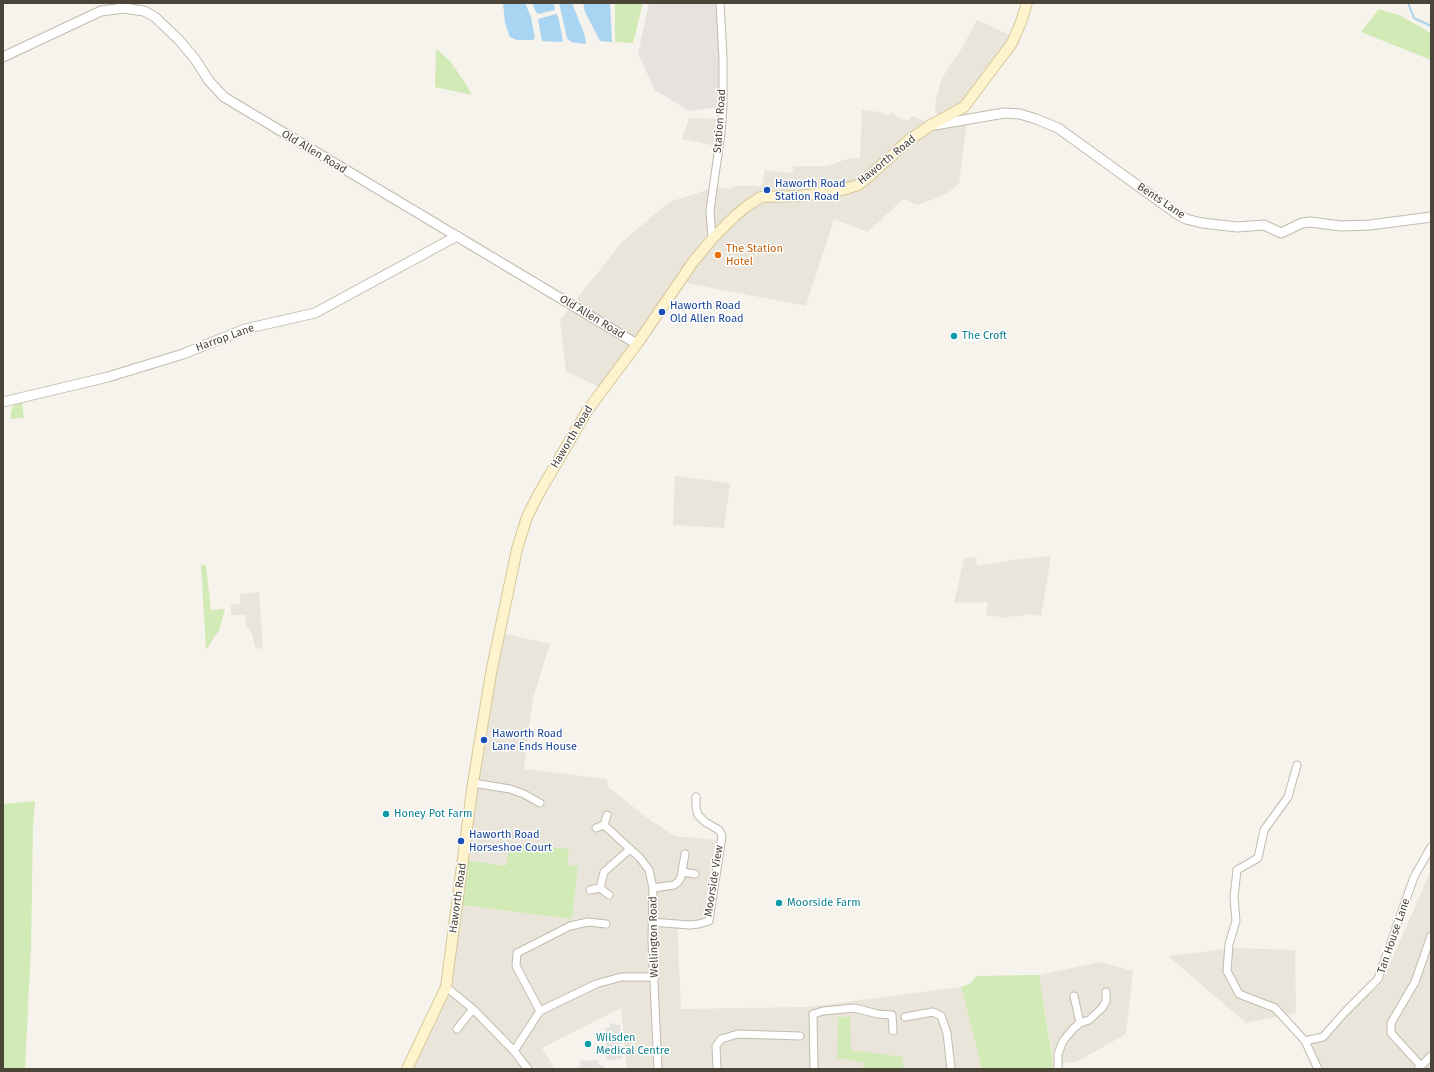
<!DOCTYPE html>
<style>
body{margin:0}
#map{position:relative;width:1434px;height:1072px;overflow:hidden;background:#f6f3ec;font-family:"Fira Sans",sans-serif}
canvas{display:block}
.frame{position:absolute;inset:0;border:4px solid #4b4439;pointer-events:none}
</style>
<div id="map">
<canvas width="1434" height="1072"></canvas>
<div class="frame"></div>
</div>
<script>
const g = document.querySelector('canvas').getContext('2d');
g.lineJoin = 'round';
function fillPath(path, color) { g.fillStyle = color; g.fill(path, 'evenodd'); }
const poly = rows => new Path2D(rows.map(r => 'M' + r).join(''));
function strokePath(path, color, width, dash) { g.strokeStyle = color; g.lineWidth = width; g.lineCap = dash ? 'butt' : 'round'; g.setLineDash(dash || []); g.stroke(path); }
function label(font, color, halo, rows, align = 'center') {
  g.font = font + ' "Fira Sans",sans-serif'; g.lineWidth = 3; g.setLineDash([]); g.textBaseline = 'middle'; g.strokeStyle = halo; g.fillStyle = color; for (const [text, x, y, turn = 0] of rows) {
    g.save(); g.translate(x, y); g.rotate((+turn || 0) * Math.PI / 180); g.textAlign = isNaN(turn) ? turn : align; if (halo) g.strokeText(text, 0, 0); g.fillText(text, 0, 0); g.restore();
  }
}
fillPath(poly([
 [977,20,1012,36,1019,43,1014,52,1001,66,964,117,967,121,959,184,949,192,937,198,917,205,903,199,868,232,834,219,806,306,686,283,609,391,566,372,560,320,622,242,669,202,717,187,730,189,736,186,762,186,765,170,790,173,793,172,793,166,827,166,847,159,860,158,862,110,880,112,887,115,892,112,897,117,908,120,913,116,928,123,938,117,935,109,935,104,940,84,944,75,962,48],
 [689,118,718,119,716,146,682,139],
 [675,476,730,483,724,528,673,525],
 [1051,556,1041,616,1027,614,1017,617,1008,616,1007,618,986,615,988,602,954,603,964,559,976,557,977,566,1019,559],
 [259,592,263,648,256,649,251,631,248,627,246,627,245,615,231,615,231,604,240,604,240,594],
 [502,633,550,644,533,698,524,769,607,779,608,787,650,820,675,836,716,840,703,921,677,920,681,1009,807,1007,961,987,982,1069,627,1069,621,1008,542,1048,555,1069,411,1069,448,992,461,905,572,919,578,866,567,865,510,844,507,866,467,860,481,751],
 [1431,870,1431,1069,1318,1069,1312,1043,1381,984],
 [1234,948,1295,950,1296,1013,1246,1023,1168,956],
 [1100,962,1133,971,1126,1034,1076,1062,1054,1064,1039,975]
]), '#eae5da');
fillPath(poly([
 [649,3,719,3,721,107,689,111,655,90,638,54]
]), '#e6e2dd');
fillPath(poly([
 [615,3,643,3,633,43,615,42],
 [1379,9,1399,15,1431,33,1431,60,1361,32],
 [436,49,450,61,464,81,472,95,435,87],
 [22,400,24,418,10,419,12,407],
 [201,564,206,566,211,610,225,609,219,630,206,650],
 [35,801,33,827,31,947,25,1069,3,1069,3,804],
 [510,844,569,849,567,865,578,866,572,919,461,905,467,860,506,866],
 [1029,975,1039,975,1054,1069,982,1069,961,987,971,983,976,976],
 [850,1016,851,1050,903,1057,903,1069,863,1068,863,1062,837,1058,838,1018]
]), '#d2eab5');
fillPath(poly([
 [616,1023,616,1025,620,1025,622,1059,607,1060,605,1028,610,1027,610,1024],
 [599,1060,599,1065,604,1065,604,1069,578,1069,577,1066,581,1065,580,1061]
]), '#e5e3e0');
fillPath(poly([
 [503,3,525,3,531,17,535,38,533,40,517,40,510,37,505,23],
 [532,3,554,3,555,10,538,14,536,12],
 [559,3,572,3,584,33,586,42,585,44,571,42,567,38],
 [583,3,610,3,612,42,600,41,585,12],
 [556,14,558,16,563,41,560,42,542,41,538,19]
]), '#a9d4f2');
strokePath(poly([
 [1408,3,1414,18,1431,26]
]), '#a9d4f2', 2);
const minor = poly([
 [712,239,710,210,721,133,723,107,723,58,720,3],
 [1297,765,1288,797,1264,830,1258,858,1237,870,1234,897,1236,921,1229,944,1227,971,1239,994,1275,1008,1305,1041,1318,1069],
 [473,783,510,789,524,794,540,803],
 [604,825,640,858,649,870,653,888,652,940,658,1069],
 [596,828,604,825,607,815],
 [682,872,695,874],
 [600,888,604,872,630,849],
 [653,888,674,885,678,882,681,877,685,854],
 [590,890,600,888,609,895],
 [652,922,689,925,699,924,709,921,722,836,719,830,705,822,698,815,696,808,696,797],
 [446,987,473,1009,514,1051,528,1069],
 [1074,996,1080,1023],
 [540,1011,516,966,517,953,570,926,588,922,606,924],
 [905,1017,933,1012,941,1016,947,1033,951,1069],
 [457,1029,473,1009],
 [1305,1041,1323,1037,1345,1012,1378,979,1414,877,1431,847],
 [514,1051,540,1011,596,984,621,977,655,977],
 [1421,1066,1391,1033,1391,1023,1415,982,1431,936],
 [717,1069,716,1046,721,1039,738,1034,800,1036],
 [814,1069,813,1014,823,1011,854,1008,878,1014,892,1015,893,1031],
 [1058,1069,1058,1054,1063,1041,1073,1029,1080,1023,1089,1020,1102,1008,1106,1001,1106,992],
 [1418,1069,1431,1056]
]);
const tertiary = poly([
 [3,57,101,11,124,8,144,11,155,17,179,40,195,59,209,81,224,97,637,344],
 [935,125,1004,113,1020,114,1036,119,1058,128,1177,214,1186,219,1202,223,1237,227,1264,225,1281,233,1302,223,1310,222,1341,226,1370,225,1431,217],
 [3,402,108,377,183,354,245,329,315,313,457,236]
]);
const secondary = poly([
 [407,1069,446,987,473,783,491,673,517,549,527,517,538,495,587,411,637,344,693,262,712,239,736,215,747,206,761,197,800,196,842,190,858,185,866,179,909,140,931,125,964,107,1012,43,1021,22,1027,3]
]);
strokePath(minor, '#c2bbae', 9);
strokePath(tertiary, '#c2bbae', 11);
strokePath(secondary, '#d6c79b', 12);
strokePath(minor, '#fff', 7);
strokePath(tertiary, '#fff', 9);
strokePath(secondary, '#fff3cd', 10);
for (const [x, y, r, color] of [
 [767,190,4,"#1a4fb4"],
 [718,255,4,"#e8710a"],
 [662,312,4,"#1a4fb4"],
 [954,336,4,"#0f9aa8"],
 [484,740,4,"#1a4fb4"],
 [386,814,4,"#0f9aa8"],
 [461,841,4,"#1a4fb4"],
 [779,903,4,"#0f9aa8"],
 [588,1044,4,"#0f9aa8"]
]) { const dot = new Path2D(); dot.arc(x, y, r, 0, 2 * Math.PI); g.fillStyle = color; g.fill(dot); strokePath(dot, '#fff', 1.5); }
label('11px', '#4b4439', '#fff', [
 ["Station Road",720,121,-86],
 ["Old Allen Road",314,152,31],
 ["Haworth Road",887,160,-39],
 ["Bents Lane",1161,201,34],
 ["Old Allen Road",592,317,31],
 ["Harrop Lane",225,338,-20],
 ["Haworth Road",572,437,-59],
 ["Moorside View",714,881,-81],
 ["Haworth Road",458,898,-82],
 ["Tan House Lane",1394,936,-71],
 ["Wellington Road",654,937,-91]
]);
label('11px', '#164399', '#fff', [
 ["Haworth Road",775,184],
 ["Station Road",775,197],
 ["Haworth Road",670,306],
 ["Old Allen Road",670,319],
 ["Haworth Road",492,734],
 ["Lane Ends House",492,747],
 ["Haworth Road",469,835],
 ["Horseshoe Court",469,848]
], 'left');
label('11px', '#c56008', '#fff', [
 ["The Station",726,249],
 ["Hotel",726,262]
], 'left');
label('11px', '#0d838f', '#fff', [
 ["The Croft",962,336],
 ["Honey Pot Farm",394,814],
 ["Moorside Farm",787,903],
 ["Wilsden",596,1038],
 ["Medical Centre",596,1051]
], 'left');
</script>
